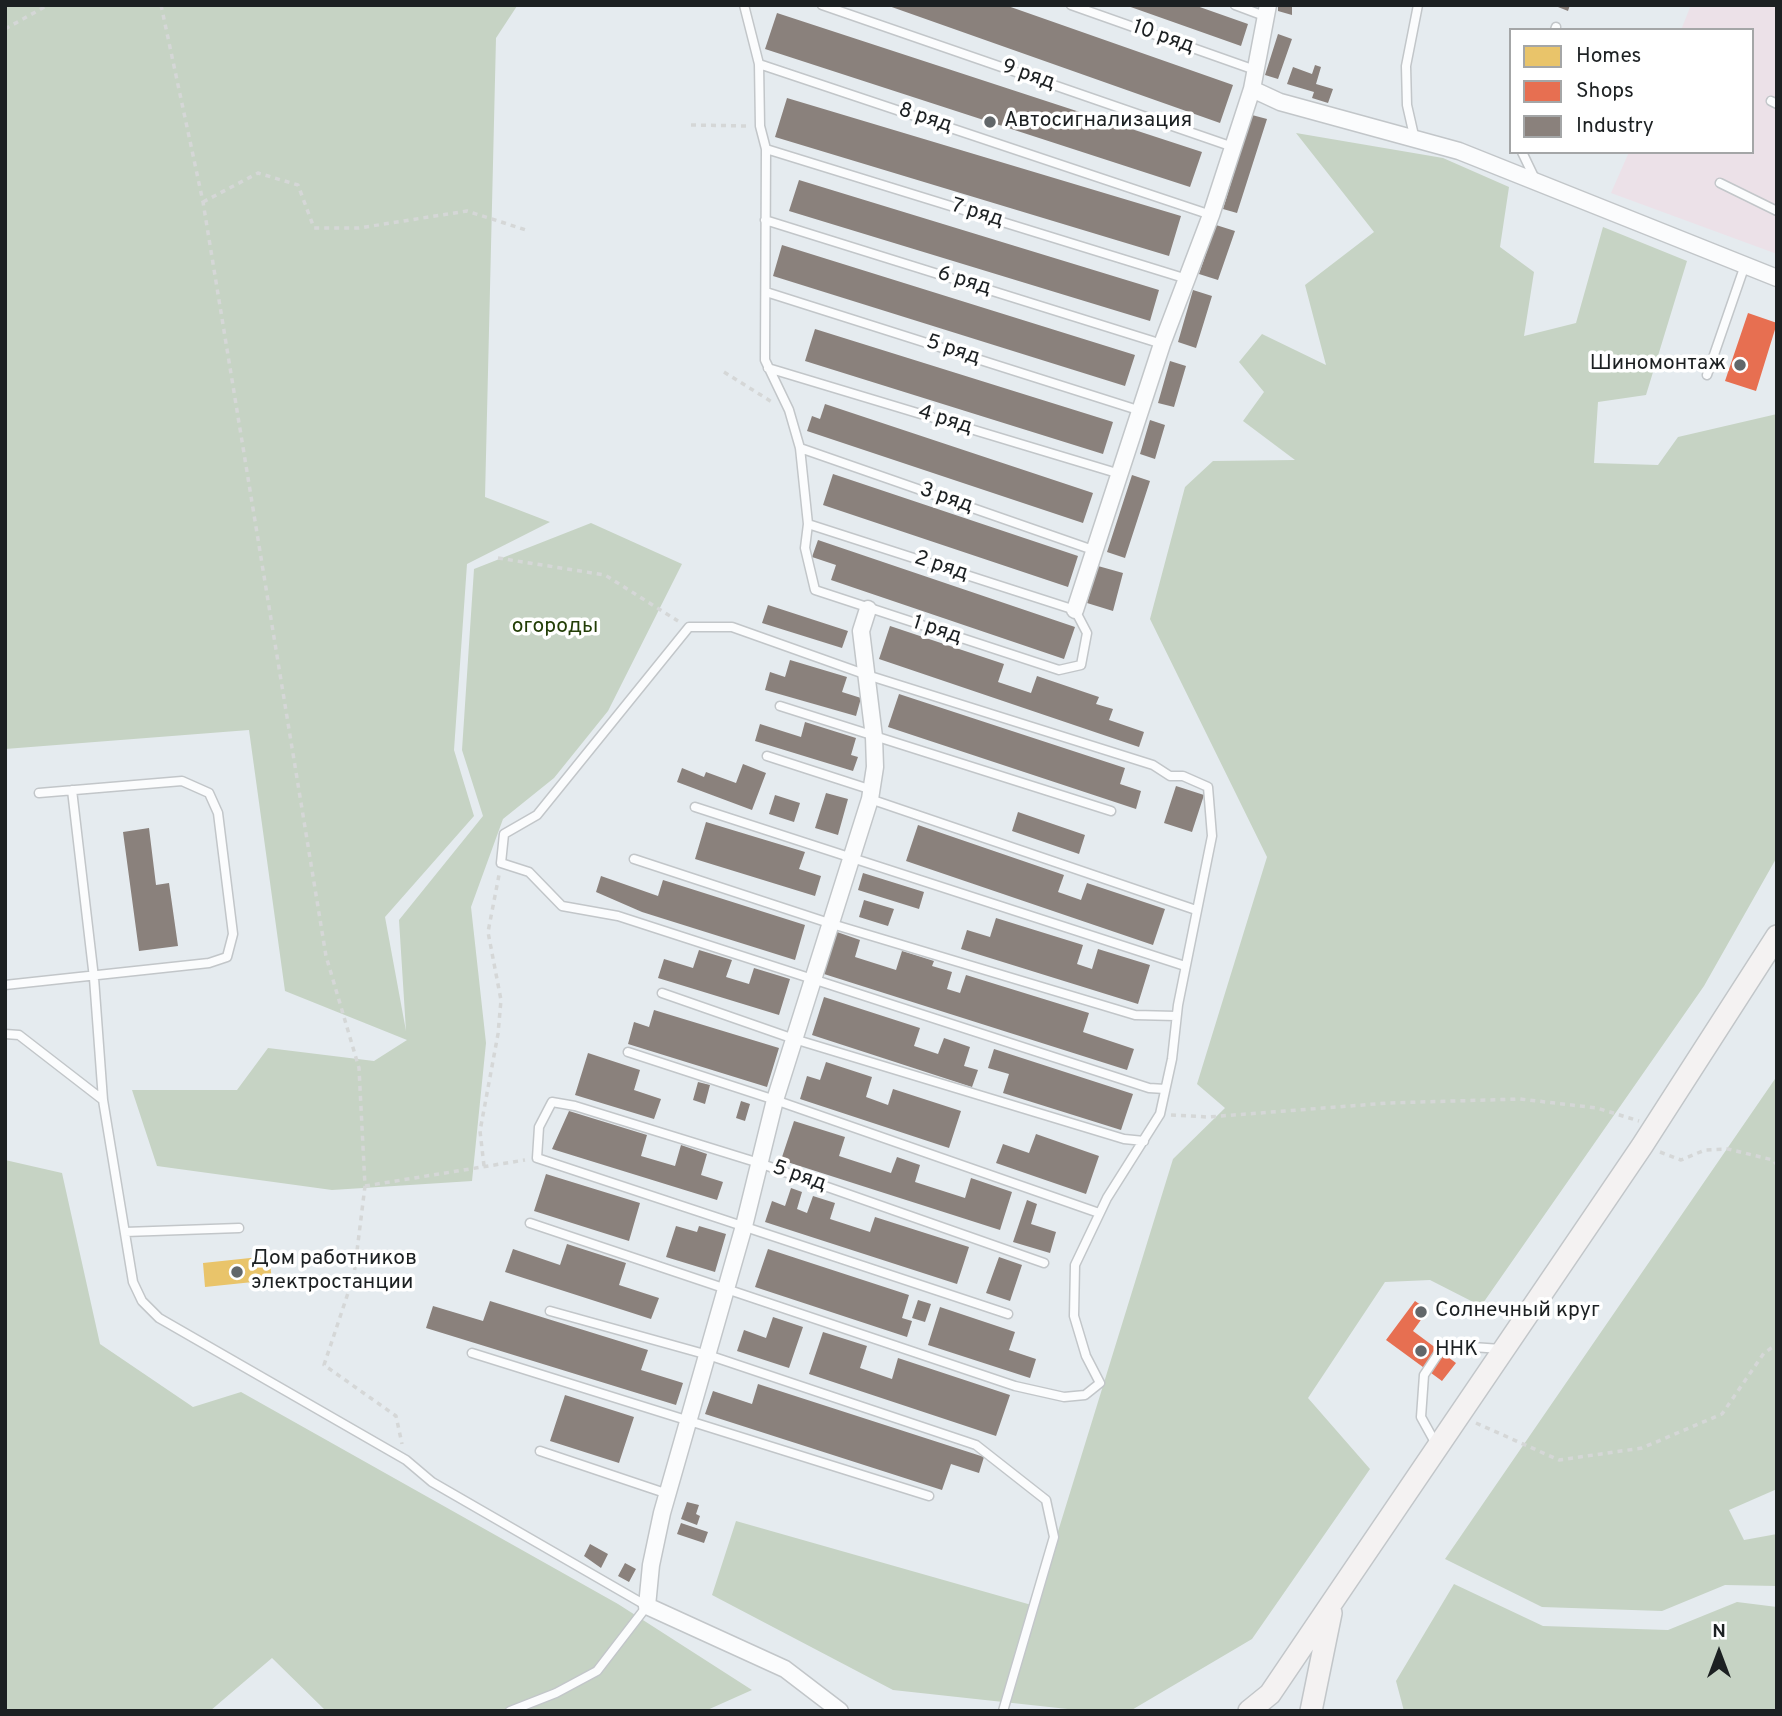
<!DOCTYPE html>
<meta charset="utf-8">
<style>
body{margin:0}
#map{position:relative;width:1782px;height:1716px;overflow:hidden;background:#e5ebef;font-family:Overpass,sans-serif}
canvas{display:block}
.frame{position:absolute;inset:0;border:7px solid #1c2022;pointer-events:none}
.legend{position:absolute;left:1509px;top:28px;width:245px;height:126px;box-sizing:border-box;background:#fff;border:2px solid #a4a6a7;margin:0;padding:9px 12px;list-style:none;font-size:21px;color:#1c2022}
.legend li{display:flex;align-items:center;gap:14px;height:35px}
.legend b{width:35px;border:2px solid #a4a6a7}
.north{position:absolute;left:1684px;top:1618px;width:70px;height:70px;-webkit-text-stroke:5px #fff;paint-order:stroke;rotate:0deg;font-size:19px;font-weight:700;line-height:28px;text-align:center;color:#1c2022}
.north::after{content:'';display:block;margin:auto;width:24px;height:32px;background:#1c2022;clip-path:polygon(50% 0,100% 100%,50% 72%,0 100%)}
</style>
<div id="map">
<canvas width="1782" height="1716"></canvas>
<div class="frame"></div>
<ul class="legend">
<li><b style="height:19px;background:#e9c46a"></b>Homes</li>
<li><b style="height:19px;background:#e76f51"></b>Shops</li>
<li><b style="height:19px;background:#8a817c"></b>Industry</li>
</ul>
<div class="north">N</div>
</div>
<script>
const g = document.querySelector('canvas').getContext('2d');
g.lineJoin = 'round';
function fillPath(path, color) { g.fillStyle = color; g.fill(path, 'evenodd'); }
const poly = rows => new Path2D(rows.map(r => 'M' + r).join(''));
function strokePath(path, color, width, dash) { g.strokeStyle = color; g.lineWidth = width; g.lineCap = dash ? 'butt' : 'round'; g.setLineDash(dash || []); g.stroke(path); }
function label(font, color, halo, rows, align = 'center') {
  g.font = font + ' Overpass,sans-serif'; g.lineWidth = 7; g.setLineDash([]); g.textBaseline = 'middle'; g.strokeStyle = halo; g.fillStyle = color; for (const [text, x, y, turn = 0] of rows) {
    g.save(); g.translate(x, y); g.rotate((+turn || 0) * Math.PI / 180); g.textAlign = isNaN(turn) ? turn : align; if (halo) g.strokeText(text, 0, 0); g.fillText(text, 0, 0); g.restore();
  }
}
fillPath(poly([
 [1691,5,1777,5,1777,254,1611,193,1629,152,1752,152,1752,30,1681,30]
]), '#ece1e8');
fillPath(poly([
 [5,5,517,6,496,38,485,497,550,522,467,564,454,750,474,816,385,917,406,1031,399,920,483,816,462,750,474,569,591,523,682,564,608,711,554,778,503,819,471,907,486,1043,472,1181,332,1190,157,1166,132,1090,237,1090,268,1048,374,1061,407,1040,285,991,249,730,5,749],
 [1296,133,1443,158,1509,187,1500,247,1534,272,1524,336,1576,323,1603,227,1687,261,1646,395,1598,402,1594,463,1658,465,1678,437,1777,414,1777,857,1704,986,1481,1306,1430,1280,1385,1282,1308,1398,1370,1469,1252,1639,1130,1711,1086,1711,893,1690,712,1595,736,1521,1035,1606,1173,1159,1225,1108,1197,1084,1267,857,1150,619,1185,487,1213,461,1295,460,1243,421,1264,392,1239,362,1262,334,1326,365,1305,285,1374,232],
 [1777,1076,1777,1489,1729,1510,1744,1540,1777,1534,1777,1586,1725,1585,1662,1611,1542,1607,1445,1559],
 [5,1160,62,1173,100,1344,193,1407,241,1392,618,1604,752,1690,705,1711,326,1711,272,1658,210,1711,5,1711],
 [1454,1584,1543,1626,1668,1630,1737,1602,1777,1607,1777,1711,1404,1711,1396,1681]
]), '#c6d3c4');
fillPath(poly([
 [269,1256,272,1280,205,1287,203,1263]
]), '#e9c46a');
fillPath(poly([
 [1748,313,1777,323,1756,391,1725,381],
 [1415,1301,1428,1310,1413,1331,1456,1363,1442,1381,1386,1340]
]), '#e76f51');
fillPath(poly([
 [886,5,1005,5,1233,85,1220,123],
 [1125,5,1194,5,1248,24,1241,46],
 [1278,5,1292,5,1292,15,1278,11],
 [1553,5,1570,5,1568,11],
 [777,13,1202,152,1190,187,765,49],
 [1278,34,1292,39,1278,79,1265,75],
 [1315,65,1321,67,1316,84,1333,89,1328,103,1312,98,1314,92,1287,84,1293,67,1312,74],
 [787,98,1181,216,1169,256,775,137],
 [1252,115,1267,119,1237,213,1223,209],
 [799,180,1159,290,1150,321,789,211],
 [1216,225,1235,231,1218,280,1199,274],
 [782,245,1135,355,1125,386,773,276],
 [1193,290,1212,296,1196,348,1178,342],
 [815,329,1113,422,1103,454,805,361],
 [1170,361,1186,366,1174,407,1158,403],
 [825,404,1093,493,1083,523,807,431,812,416,820,419],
 [1150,420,1165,425,1155,459,1140,454],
 [833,474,1078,556,1068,587,823,505],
 [1132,475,1150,481,1125,558,1107,552],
 [818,540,1075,627,1064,659,831,580,836,565,812,557],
 [1098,566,1123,573,1113,611,1087,603],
 [768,605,848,631,842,648,762,623],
 [890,626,1004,664,998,682,1031,693,1037,676,1099,697,1096,704,1113,709,1109,720,1144,732,1139,747,879,659],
 [790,660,847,677,842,692,861,698,856,716,765,690,770,672,785,677],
 [899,694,1125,768,1120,784,1141,791,1136,809,888,727],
 [805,722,856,738,851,755,858,757,853,771,755,741,760,724,801,737],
 [743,764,766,773,752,810,677,782,682,768,704,777,706,772,736,783],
 [1176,786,1204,795,1192,832,1164,823],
 [826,793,848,799,838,835,815,828],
 [775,795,800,803,794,822,769,814],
 [1018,812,1085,835,1079,854,1012,831],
 [706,822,805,852,799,869,821,876,815,896,695,859],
 [918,825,1064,875,1058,892,1081,900,1087,883,1165,909,1153,945,906,861],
 [149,828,156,885,169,883,178,946,139,951,123,832],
 [863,873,924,892,919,909,858,890],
 [601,876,658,896,663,880,805,925,795,960,642,912,596,892],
 [864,900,894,909,888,926,859,917],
 [996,918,1083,945,1077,964,1092,969,1098,949,1150,965,1138,1004,961,949,967,930,990,937],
 [837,932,860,940,855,957,896,970,902,951,934,961,932,966,952,972,947,989,960,993,966,975,1089,1013,1083,1032,1134,1049,1127,1070,824,974],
 [699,950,732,960,726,977,749,984,754,968,790,979,779,1015,658,978,664,959,693,968],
 [824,997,920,1028,914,1046,938,1054,944,1038,970,1047,964,1066,978,1070,972,1087,812,1035],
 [654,1010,779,1048,767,1087,628,1044,634,1022,649,1027],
 [994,1049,1133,1094,1121,1130,1003,1093,1009,1074,988,1068],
 [588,1053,640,1070,634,1090,661,1099,654,1119,575,1095],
 [826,1062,872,1077,866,1097,888,1105,893,1089,961,1111,949,1148,800,1099,807,1076,820,1080],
 [698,1082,710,1085,705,1104,693,1100],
 [741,1101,750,1104,745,1121,736,1118],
 [569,1111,647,1135,641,1156,675,1166,681,1145,707,1154,701,1175,723,1182,717,1200,552,1149],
 [794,1121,845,1137,839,1156,891,1173,897,1157,920,1165,915,1182,965,1198,971,1178,1012,1192,1000,1230,781,1160],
 [1036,1134,1099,1156,1086,1194,996,1163,1003,1144,1029,1153],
 [546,1174,640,1203,629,1241,534,1211],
 [791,1188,802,1192,797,1209,807,1213,813,1196,835,1203,830,1219,870,1232,875,1217,969,1247,957,1284,765,1222,772,1201,785,1206],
 [1027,1200,1037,1204,1031,1224,1056,1232,1050,1253,1013,1242],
 [676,1226,697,1232,699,1226,726,1234,715,1272,666,1257],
 [567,1244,626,1263,619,1285,659,1298,651,1319,505,1272,513,1249,560,1265],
 [768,1249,909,1295,902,1318,912,1321,907,1337,755,1287],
 [999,1257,1022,1265,1010,1301,986,1293],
 [918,1300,931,1304,925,1322,912,1318],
 [490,1301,648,1350,641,1370,683,1383,676,1405,426,1328,433,1306,483,1321],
 [940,1307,1015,1332,1009,1350,1036,1359,1030,1378,928,1345],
 [773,1317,803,1327,789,1368,737,1351,744,1330,766,1338],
 [823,1332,867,1346,860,1368,892,1379,898,1358,1010,1395,996,1436,809,1374],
 [758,1384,984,1457,979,1473,951,1464,942,1490,705,1414,713,1391,752,1404],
 [565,1395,634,1417,619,1463,550,1441],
 [687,1502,699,1505,696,1514,700,1516,697,1525,681,1519],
 [681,1523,708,1532,704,1543,677,1534],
 [590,1544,608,1554,601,1568,584,1556],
 [625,1563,636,1569,629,1582,618,1576]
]), '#8a817c');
const service = poly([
 [744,5,759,64,760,126,766,149,765,360,789,410,800,448,808,524,805,548,815,590,1059,670,1081,665,1087,633,1075,610,808,524],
 [822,5,1233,147],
 [1071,5,1255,70],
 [1235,5,1267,17],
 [1555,30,1556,27],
 [759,64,1211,215],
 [1771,101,1777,104],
 [1415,140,1407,105,1406,66,1418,5],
 [766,149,1187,279],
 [1522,152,1534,177],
 [1720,183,1777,211],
 [765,220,1162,344],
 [766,292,1141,411],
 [768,368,1120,474],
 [1707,375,1745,265],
 [800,448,1093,550],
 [780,706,1111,811],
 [767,756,872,790],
 [72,790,94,978,103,1100],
 [870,799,1196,910],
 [695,807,1185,966],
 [634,859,832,924,1135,1015,1176,1016],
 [5,985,209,963,227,957,233,934,218,813,209,793,182,781,39,793],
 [662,993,794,1039,1124,1139,1144,1141],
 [5,1034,19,1035,103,1100,133,1282,142,1301,159,1318,406,1460,432,1482,647,1606,597,1671,556,1693,510,1711],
 [628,1052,775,1100,1099,1213],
 [530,1223,1015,1386,1064,1397,1085,1395,1100,1383,1086,1356,1074,1316,1075,1265,1107,1198,1160,1114,1172,1059,1178,1005,1212,836,1208,787,1183,776,1170,776,1153,765,867,675,732,627,689,627,537,815,504,834,501,863,529,872,562,906,618,916,1149,1088,1165,1089],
 [125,1232,239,1228],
 [550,1311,708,1355,976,1445,1046,1500,1054,1537,1003,1711],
 [1008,1314,537,1158,539,1127,552,1102,575,1106,759,1163,1044,1263],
 [472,1353,929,1496],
 [1436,1444,1421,1417,1424,1375,1444,1345,1501,1349],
 [540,1451,668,1494]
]);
const minor = poly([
 [1252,89,1280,102,1459,151,1777,278],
 [1075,610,1162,344,1211,215,1252,89,1268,5],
 [840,1711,785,1669,647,1606,651,1565,662,1513,744,1226,775,1100,870,799,875,767,874,737,861,631,868,609]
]);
const secondary = poly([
 [1249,1711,1270,1694,1335,1598,1642,1146,1777,936],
 [1311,1711,1331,1613]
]);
strokePath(service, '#c2c6c9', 11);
strokePath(minor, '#c2c6c9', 19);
strokePath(secondary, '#c2c6c9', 24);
strokePath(poly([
 [161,5,203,202,326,956,359,1068,365,1186,354,1275,324,1365,396,1416,402,1444],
 [5,29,48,5],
 [691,125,748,126],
 [203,202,258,173,298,185,314,228,359,228,467,211,526,230],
 [724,372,772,402],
 [498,558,605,575,678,621],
 [1171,1115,1208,1117,1388,1103,1520,1099,1597,1108,1639,1121],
 [1660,1152,1681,1160,1705,1150,1728,1149,1773,1160,1777,1165],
 [484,1166,480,1131,498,1034,501,1000,488,932,499,875],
 [365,1186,525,1160],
 [1476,1423,1559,1460,1642,1448,1722,1414,1764,1353,1777,1344]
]), '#d5d7d7', 3.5, [5, 5]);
strokePath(service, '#fbfcfd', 8);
strokePath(minor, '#fbfcfd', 16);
strokePath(secondary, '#f4f2f2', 21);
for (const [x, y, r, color] of [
 [990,122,7,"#62676a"],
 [1740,365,7,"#62676a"],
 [237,1272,7,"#62676a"],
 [1421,1312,7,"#62676a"],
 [1421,1351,7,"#62676a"]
]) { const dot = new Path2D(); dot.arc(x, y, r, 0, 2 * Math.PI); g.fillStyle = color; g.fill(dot); strokePath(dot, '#fff', 2.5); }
label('21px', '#1c2022', '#fff', [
 ["10 ряд",1163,38,19],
 ["9 ряд",1028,76,19],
 ["8 ряд",925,119,18],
 ["7 ряд",977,214,17],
 ["6 ряд",964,282,17],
 ["5 ряд",953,351,18],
 ["4 ряд",945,421,17],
 ["3 ряд",946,499,19],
 ["2 ряд",941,567,18],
 ["1 ряд",937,631,18],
 ["5 ряд",799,1177,19]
]);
label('21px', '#1c2022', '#fff', [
 ["Автосигнализация",1004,122],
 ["Шиномонтаж",1726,365,"right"],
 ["Дом работников",251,1260],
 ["электростанции",251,1284],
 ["Солнечный круг",1435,1312],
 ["ННК",1435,1351]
], 'left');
label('21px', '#233e07', '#fff', [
 ["огороды",555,628]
]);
</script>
